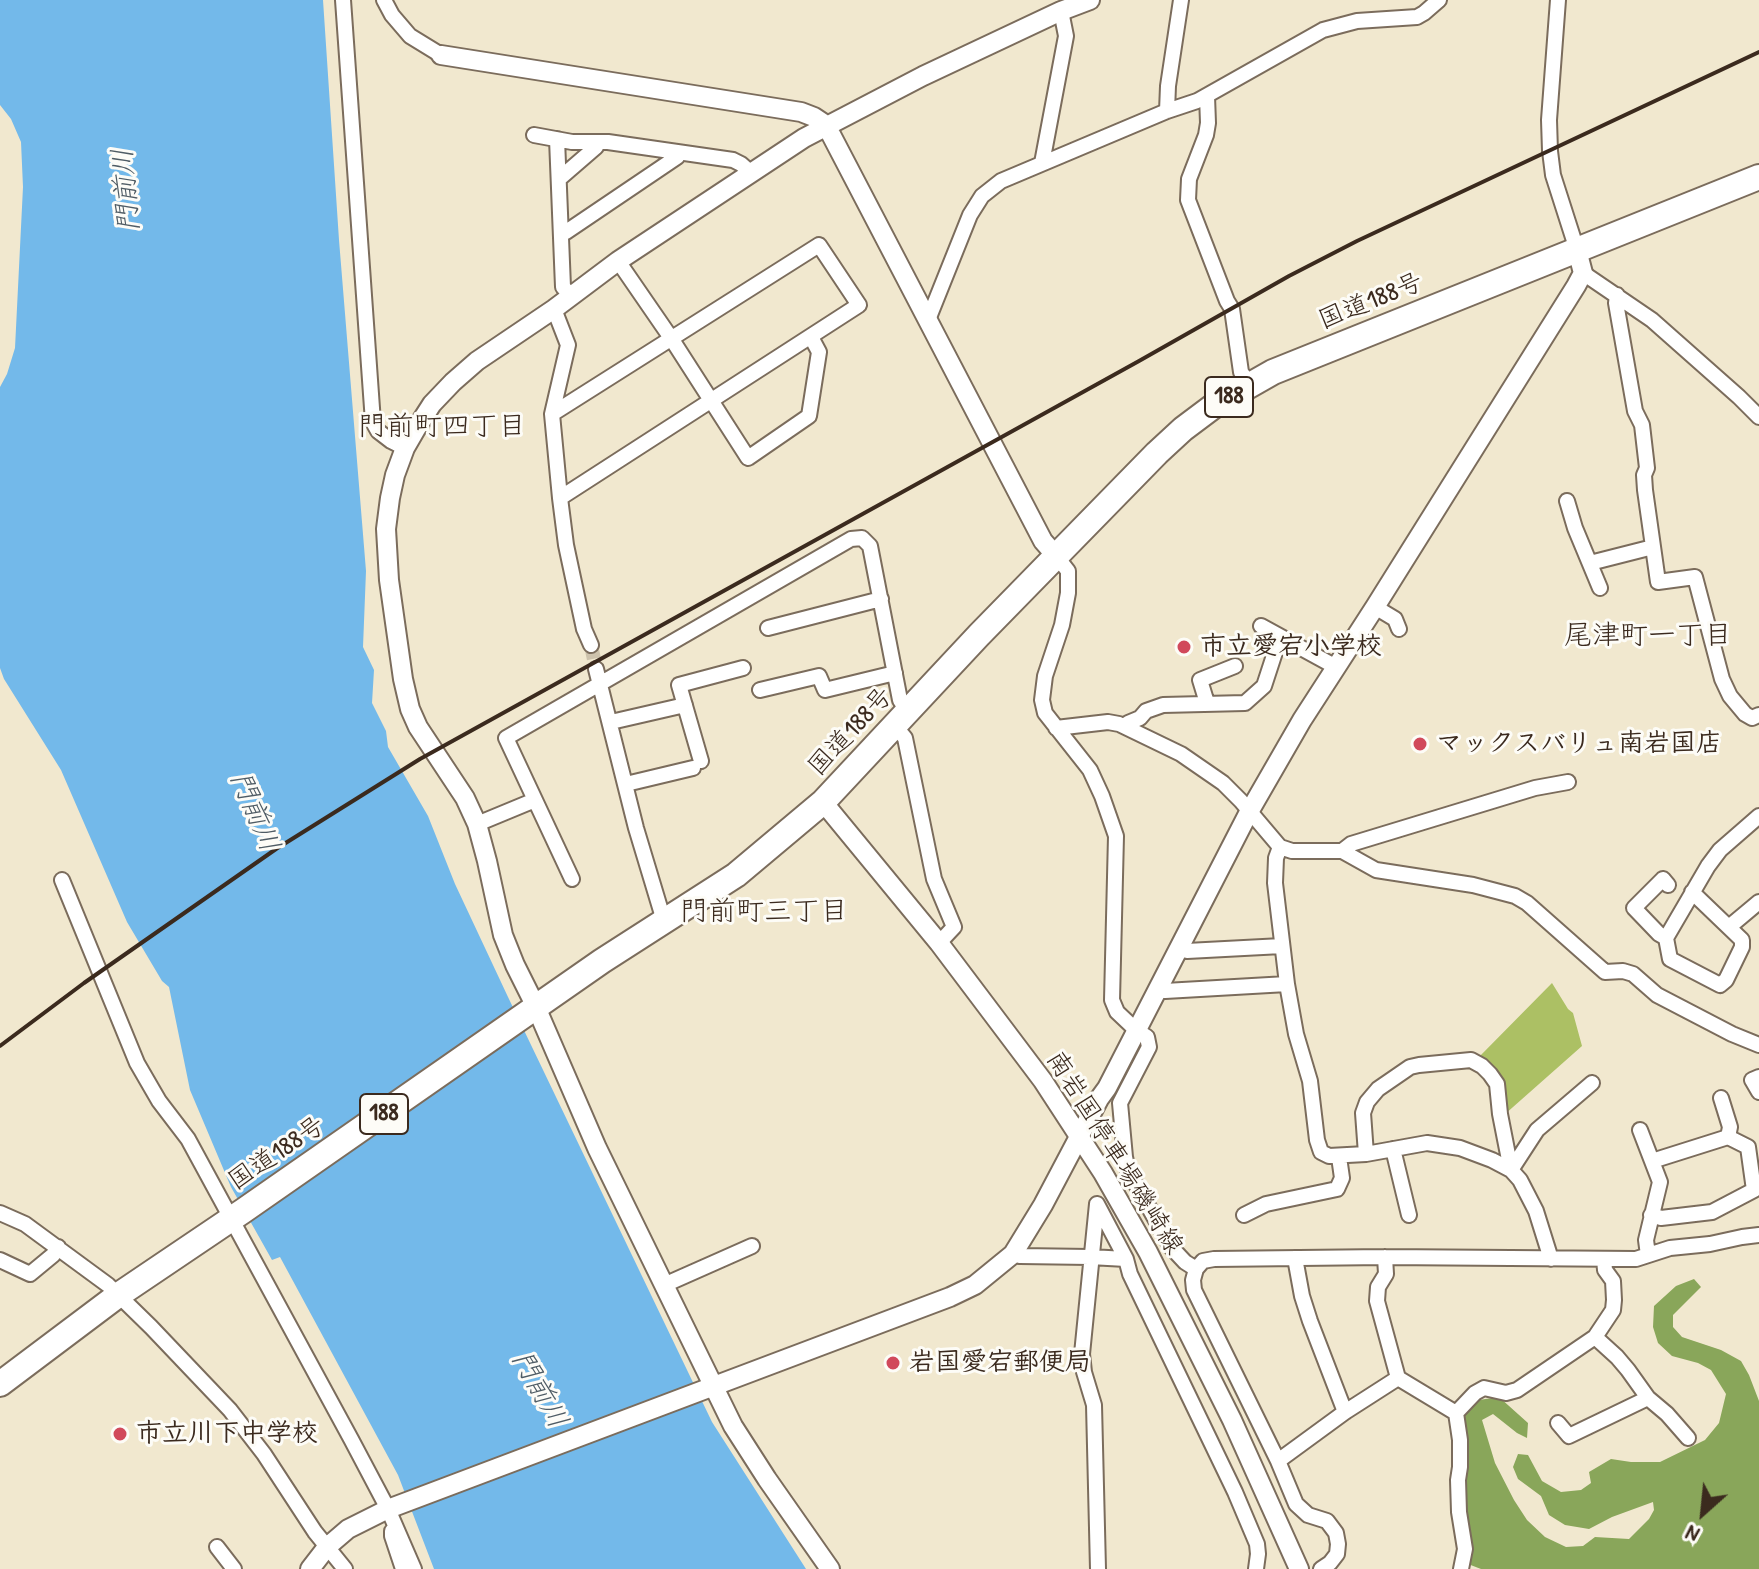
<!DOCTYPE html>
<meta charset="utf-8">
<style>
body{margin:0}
#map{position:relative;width:1759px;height:1569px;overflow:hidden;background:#f1e8cf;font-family:"Patrick Hand",sans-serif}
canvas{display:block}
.north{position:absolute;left:1663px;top:1473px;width:80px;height:80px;-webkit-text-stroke:6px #fdfcf7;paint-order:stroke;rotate:207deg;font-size:22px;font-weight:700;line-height:32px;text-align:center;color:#3b2a1e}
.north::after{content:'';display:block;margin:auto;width:28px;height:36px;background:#3b2a1e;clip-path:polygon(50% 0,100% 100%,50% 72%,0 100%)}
</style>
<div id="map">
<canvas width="1759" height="1569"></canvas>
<div class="north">N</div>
</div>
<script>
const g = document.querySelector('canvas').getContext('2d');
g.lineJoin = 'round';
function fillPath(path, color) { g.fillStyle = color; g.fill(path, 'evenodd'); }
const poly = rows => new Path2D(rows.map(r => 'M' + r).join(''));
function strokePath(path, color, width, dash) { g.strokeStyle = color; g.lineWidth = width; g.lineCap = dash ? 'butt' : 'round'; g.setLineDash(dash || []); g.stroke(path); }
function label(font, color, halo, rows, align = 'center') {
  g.font = font + ' "Patrick Hand","Klee One",sans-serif'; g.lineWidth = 6; g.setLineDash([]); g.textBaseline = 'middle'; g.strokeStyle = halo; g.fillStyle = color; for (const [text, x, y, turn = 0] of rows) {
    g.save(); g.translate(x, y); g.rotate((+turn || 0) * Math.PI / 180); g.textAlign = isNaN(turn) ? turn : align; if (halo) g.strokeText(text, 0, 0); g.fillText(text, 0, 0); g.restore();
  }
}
fillPath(poly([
 [1552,983,1568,1009,1573,1013,1582,1046,1504,1115,1478,1058]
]), '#acc064');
fillPath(poly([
 [1694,1279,1701,1287,1673,1315,1673,1327,1682,1337,1721,1350,1741,1361,1749,1375,1759,1401,1759,1569,1481,1569,1468,1564,1466,1475,1461,1422,1469,1406,1479,1400,1499,1397,1528,1423,1527,1438,1517,1433,1493,1414,1482,1420,1495,1463,1514,1500,1527,1520,1545,1537,1566,1547,1583,1546,1595,1537,1629,1539,1649,1519,1654,1510,1653,1502,1612,1517,1589,1529,1565,1525,1549,1515,1541,1496,1518,1479,1513,1467,1518,1454,1528,1455,1542,1481,1561,1492,1581,1490,1591,1483,1589,1472,1611,1459,1631,1462,1660,1462,1705,1440,1719,1423,1726,1394,1711,1370,1698,1363,1672,1356,1658,1343,1653,1327,1654,1306,1676,1286]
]), '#89a65a');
fillPath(poly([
 [0,0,323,0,339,240,366,571,363,647,374,670,372,703,386,731,388,747,428,816,455,884,508,997,712,1422,806,1569,434,1569,398,1475,280,1257,272,1260,231,1187,190,1090,169,987,162,981,127,922,61,770,4,679,0,668,0,387,7,374,15,348,23,187,21,142,11,119,0,105]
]), '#73b9ea');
strokePath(poly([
 [591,645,596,669]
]), '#cdc2ac', 14, [14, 7]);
const street = poly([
 [343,0,373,422,378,431,391,441,405,448],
 [384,0,392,15,410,36,441,55],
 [1558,0,1549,120,1550,151,1553,175,1577,250],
 [1207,96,1208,123,1206,135,1189,179,1188,200,1227,301,1232,309,1241,372,1249,384],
 [1167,111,1168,86,1181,0],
 [534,135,572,142,608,142,733,160,741,164,750,172],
 [557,139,563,287,571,296],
 [1042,163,1066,36,1061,11],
 [559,179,596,147,596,142],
 [561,232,566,232,677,157,679,153],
 [618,261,671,338,748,458,809,416,819,352,811,337],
 [1583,273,1652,320,1739,397,1759,417],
 [1617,295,1616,303,1635,411,1642,425,1647,468,1644,475,1645,490,1658,582,1695,577,1722,679,1730,696,1745,714,1752,718,1759,715],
 [554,309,568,345,552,414,560,498,566,545,584,629,591,645],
 [928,320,970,215,982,196,1001,181,1167,111,1197,101,1323,30,1357,21,1417,17,1424,13,1439,0],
 [552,414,819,245,859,305,560,498],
 [1567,501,1575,528,1600,588],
 [1057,557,1068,571,1068,593,1062,625,1045,676,1042,700,1045,713,1090,770,1102,796,1116,836,1112,1000,1117,1012,1136,1030,1147,1037,1149,1047,1120,1103,1125,1157,1128,1170,1171,1247,1185,1262,1196,1269],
 [1590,563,1653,547],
 [1375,607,1395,619,1399,629],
 [1261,626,1336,667],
 [768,628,881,599],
 [596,669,636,828,664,921],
 [760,690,819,676,825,690,895,673],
 [1207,703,1200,680,1235,666],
 [611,722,685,705],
 [895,726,905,738,934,879,954,927,939,943],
 [1127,727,1128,723,1140,718,1146,711,1163,705,1245,703,1264,686,1280,637],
 [1056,728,1108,722,1119,724,1181,754,1223,783,1241,801,1280,847,1292,851,1342,851,1376,870,1473,885,1515,896,1527,903,1605,972,1623,971,1633,974,1657,995,1732,1034,1759,1045],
 [701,761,679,685,743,668],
 [626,784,693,768],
 [477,824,535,800],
 [1280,847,1276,858,1275,883,1287,984,1296,1034,1310,1081,1317,1140,1321,1152,1329,1156,1366,1154,1427,1143,1460,1148,1492,1160,1511,1170,1520,1180,1536,1211,1551,1259],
 [1342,851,1351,844,1535,788,1568,782],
 [572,879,506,738,851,539,862,538,870,546,900,700,908,712],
 [62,880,137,1063,159,1101,188,1139,351,1439,388,1509,414,1569],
 [1668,885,1663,879,1634,908,1659,934,1666,938,1708,866,1720,850,1759,816],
 [1729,927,1759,902],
 [1666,938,1670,959,1720,985,1726,980,1742,947,1742,940,1692,892],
 [1179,948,1187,951,1282,946],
 [1157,990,1165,991,1287,984],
 [1759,1077,1752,1080,1759,1092],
 [1721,1098,1730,1127,1728,1137],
 [1640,1130,1660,1182,1646,1240,1648,1255],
 [1393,1149,1409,1215],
 [1366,1154,1363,1113,1367,1102,1378,1089,1410,1067,1419,1065,1471,1060,1482,1066,1490,1074,1497,1084,1500,1114,1511,1170,1537,1130,1592,1083],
 [1097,1204,1126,1259,1130,1274,1235,1492,1257,1544,1258,1554,1256,1569],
 [1097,1204,1082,1354,1084,1372,1094,1405,1098,1569],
 [0,1213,25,1224,108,1285,151,1327,230,1410,264,1454,315,1532,345,1569],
 [1244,1215,1266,1204,1337,1189,1342,1178,1339,1157],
 [1651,1215,1661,1218,1712,1212,1754,1190,1748,1147,1728,1137,1652,1161],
 [1013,1254,1020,1256,1090,1257,1126,1259],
 [1385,1257,1386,1274,1378,1287,1377,1301,1398,1378,1456,1413,1475,1393,1484,1388,1506,1393,1517,1390,1595,1337,1613,1310,1614,1300,1613,1281,1605,1270,1604,1259],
 [1295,1258,1302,1296,1310,1321,1345,1412],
 [0,1260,30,1274,53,1255,58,1247],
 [664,1285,752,1246],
 [1595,1337,1617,1357,1628,1370,1648,1398,1667,1414,1688,1438],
 [1456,1413,1460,1440,1460,1467,1458,1480,1459,1512,1465,1549,1461,1569],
 [1558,1423,1569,1436,1648,1398],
 [1278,1461,1345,1412,1398,1378],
 [392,1531,392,1536,403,1569],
 [217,1547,234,1569],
 [1321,1569,1330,1563,1337,1554,1338,1544,1336,1533,1327,1521,1308,1515,1296,1504,1278,1461,1194,1290,1193,1280,1196,1269,1203,1261,1214,1259,1385,1257,1636,1259,1670,1248,1710,1244,1742,1237,1759,1235]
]);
const secondary = poly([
 [441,55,801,112,814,117,826,125,1043,541,1057,557],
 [823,802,939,943,1043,1081,1103,1173,1148,1252,1232,1420,1299,1569],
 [310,1569,327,1547,348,1529,388,1509,950,1297,975,1285,1013,1254,1043,1205,1099,1099,1107,1088,1249,812,1302,720,1375,607,1576,286,1583,273,1577,250],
 [830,1569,767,1479,733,1426,597,1148,536,1007,515,965,503,935,487,861,477,824,465,798,418,727,410,709,403,679,389,580,386,529,390,498,395,475,405,448,416,429,432,404,453,382,477,361,554,309,618,261,804,138,923,76,1061,11,1090,0]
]);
const highway = poly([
 [0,1384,117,1296,243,1211,602,961,736,875,823,802,979,635,1157,453,1183,429,1215,405,1273,372,1759,177]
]);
strokePath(street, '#7b6c5c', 18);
strokePath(secondary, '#7b6c5c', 22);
strokePath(highway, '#7b6c5c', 28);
strokePath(street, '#fff', 14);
strokePath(secondary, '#fff', 18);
strokePath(highway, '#fff', 24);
strokePath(poly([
 [0,1046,84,983,276,849,420,759,1139,361,1289,276,1357,241,1759,52]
]), '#3b2a1e', 4);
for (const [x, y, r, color] of [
 [1184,647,8,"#d1495b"],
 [1420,744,8,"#d1495b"],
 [893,1363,8,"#d1495b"],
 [120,1434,8,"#d1495b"]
]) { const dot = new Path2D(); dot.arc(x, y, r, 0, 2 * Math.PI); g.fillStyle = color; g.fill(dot); strokePath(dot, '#fdfcf7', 3); }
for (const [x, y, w] of [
 [1229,397,48],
 [384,1114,48]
]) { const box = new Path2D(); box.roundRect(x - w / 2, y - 20, w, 40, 6); g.fillStyle = '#fdfcf7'; g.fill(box); strokePath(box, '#3b2a1e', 2); }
label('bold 24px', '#3b2a1e', null, [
 ["188",1229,397],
 ["188",384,1114]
]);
label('26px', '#3b2a1e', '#fdfcf7', [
 ["国道188号",1371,302,-22],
 ["国道188号",851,732,-47],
 ["南岩国停車場磯崎線",1114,1153,58],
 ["国道188号",277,1154,-34]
]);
label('bold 26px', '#3b2a1e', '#fdfcf7', [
 ["市立愛宕小学校",1200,647],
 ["マックスバリュ南岩国店",1436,744],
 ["岩国愛宕郵便局",909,1363],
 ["市立川下中学校",136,1434]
], 'left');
label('italic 28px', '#4f5c65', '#fdfcf7', [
 ["門前川",127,190,-95],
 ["門前川",254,812,67],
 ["門前川",539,1390,61]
]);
label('28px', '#3b2a1e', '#fdfcf7', [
 ["門前町四丁目",442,428],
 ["尾津町一丁目",1648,637],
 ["門前町三丁目",764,913]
]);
</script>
